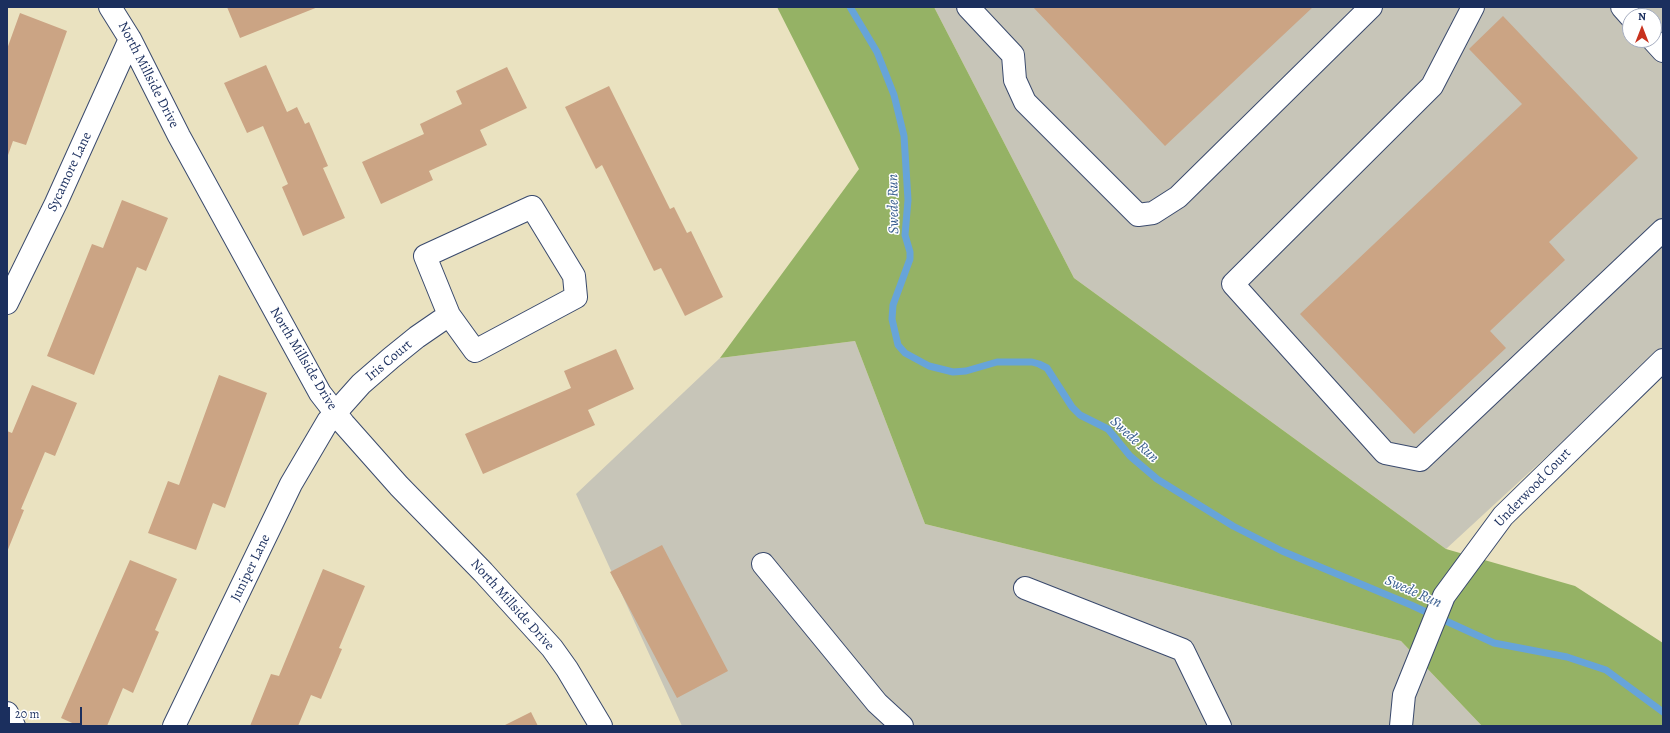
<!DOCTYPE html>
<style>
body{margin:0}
#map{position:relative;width:1670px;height:733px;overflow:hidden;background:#eae2c0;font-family:Alegreya,serif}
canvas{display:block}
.frame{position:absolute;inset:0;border:8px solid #1b2f5e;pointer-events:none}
.north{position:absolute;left:1622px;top:8px;width:40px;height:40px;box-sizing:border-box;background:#fff;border:1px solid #a4acbf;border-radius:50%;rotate:0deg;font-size:11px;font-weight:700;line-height:16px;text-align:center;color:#1b2f5e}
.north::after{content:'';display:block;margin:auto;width:14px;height:18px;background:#c8321e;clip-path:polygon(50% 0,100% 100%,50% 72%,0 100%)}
.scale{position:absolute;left:8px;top:707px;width:74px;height:18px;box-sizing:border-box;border:2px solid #1b2f5e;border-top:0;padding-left:5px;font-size:12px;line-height:14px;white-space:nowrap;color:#1b2f5e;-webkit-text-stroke:3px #fff;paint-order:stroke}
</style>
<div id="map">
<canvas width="1670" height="733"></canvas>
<div class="frame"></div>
<div class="north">N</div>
<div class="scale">20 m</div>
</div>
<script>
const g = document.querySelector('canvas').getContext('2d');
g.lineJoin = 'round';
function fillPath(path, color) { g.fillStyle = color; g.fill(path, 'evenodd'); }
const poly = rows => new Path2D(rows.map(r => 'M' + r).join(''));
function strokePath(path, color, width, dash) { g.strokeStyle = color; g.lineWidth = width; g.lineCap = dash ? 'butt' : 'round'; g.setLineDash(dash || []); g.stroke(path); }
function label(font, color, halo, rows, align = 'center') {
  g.font = font + ' Alegreya,serif'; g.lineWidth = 3; g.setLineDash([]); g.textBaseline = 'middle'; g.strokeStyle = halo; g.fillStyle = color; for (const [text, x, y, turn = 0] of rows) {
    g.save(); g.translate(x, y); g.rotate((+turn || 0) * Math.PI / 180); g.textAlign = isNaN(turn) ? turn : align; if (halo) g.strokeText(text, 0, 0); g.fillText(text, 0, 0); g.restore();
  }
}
fillPath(poly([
 [934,7,1663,7,1663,349,1446,549,1074,278],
 [1630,16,1654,16,1654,40,1630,40],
 [855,341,925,524,1401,641,1482,726,682,726,576,494,720,358]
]), '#c7c5b8');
fillPath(poly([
 [777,7,934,7,1074,278,1446,549,1575,586,1663,643,1663,726,1482,726,1401,641,925,524,855,341,720,358,859,169]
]), '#95b265');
strokePath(poly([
 [850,7,877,52,894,95,904,136,908,200,905,235,910,252,910,259,893,305,892,319,898,345,905,353,929,366,953,372,966,371,997,362,1032,362,1039,364,1047,368,1072,407,1080,415,1108,429,1130,456,1157,479,1233,526,1282,551,1411,605,1494,643,1567,657,1606,670,1663,712]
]), '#67a4d9', 7);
fillPath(poly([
 [227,7,318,7,240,38],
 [1033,7,1313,7,1165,146],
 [20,13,67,31,26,145,13,141,7,158,7,49],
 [1503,16,1638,158,1549,242,1565,260,1490,331,1506,348,1414,434,1300,314,1522,104,1469,49],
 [266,65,287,112,297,107,305,124,309,122,328,166,323,168,345,218,303,236,282,187,288,184,263,126,247,133,224,83],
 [507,67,527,108,480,130,487,145,429,171,433,180,381,204,362,162,424,134,420,124,462,104,456,91],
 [609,86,670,209,674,207,687,233,691,231,723,297,685,316,661,268,654,271,602,165,596,169,565,107],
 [122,200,168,218,146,271,137,267,94,375,47,356,92,244,103,248],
 [616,349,634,389,588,410,595,425,483,474,465,434,571,388,564,371],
 [219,375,267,393,225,508,213,503,196,550,148,533,168,481,179,485],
 [32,385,77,403,55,456,45,452,21,509,24,510,7,552,7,431,12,433],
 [662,545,728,671,677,698,610,572],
 [130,560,177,579,155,630,159,632,133,693,123,688,107,726,79,726,61,718],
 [323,569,365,586,339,648,342,649,321,699,311,695,298,726,250,726,271,674,279,676],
 [531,712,538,726,503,726]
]), '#cba484');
const minor = poly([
 [110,7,130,39,179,136,320,393,344,424,399,486,483,572,552,648,567,669,601,726],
 [968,7,1013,55,1015,80,1025,102,1138,215,1153,213,1178,197,1371,7],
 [1473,7,1432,86,1233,284,1385,453,1420,460,1663,230],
 [1622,7,1630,16],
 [1653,40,1663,51],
 [532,207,574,276,576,297,475,351,449,315,425,256,532,207],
 [7,303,56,203,130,39],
 [763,564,877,703,902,726],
 [1025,588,1183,650,1220,726],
 [7,713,14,726],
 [174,726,291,484,328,421,361,384,391,358,417,337,449,315],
 [1401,726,1404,695,1444,596,1503,516,1663,360]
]);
strokePath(minor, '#3a4a6d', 24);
strokePath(minor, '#fff', 22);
label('14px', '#1b2f5e', '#fff', [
 ["North Millside Drive",148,75,63],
 ["Sycamore Lane",70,172,-65],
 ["North Millside Drive",303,359,59],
 ["Iris Court",389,361,-40],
 ["Underwood Court",1533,488,-46],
 ["Juniper Lane",251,568,-64],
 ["North Millside Drive",512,605,48]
]);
label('italic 15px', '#395e8f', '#fff', [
 ["Swede Run",894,204,-91],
 ["Swede Run",1134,440,43],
 ["Swede Run",1413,592,24]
]);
</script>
